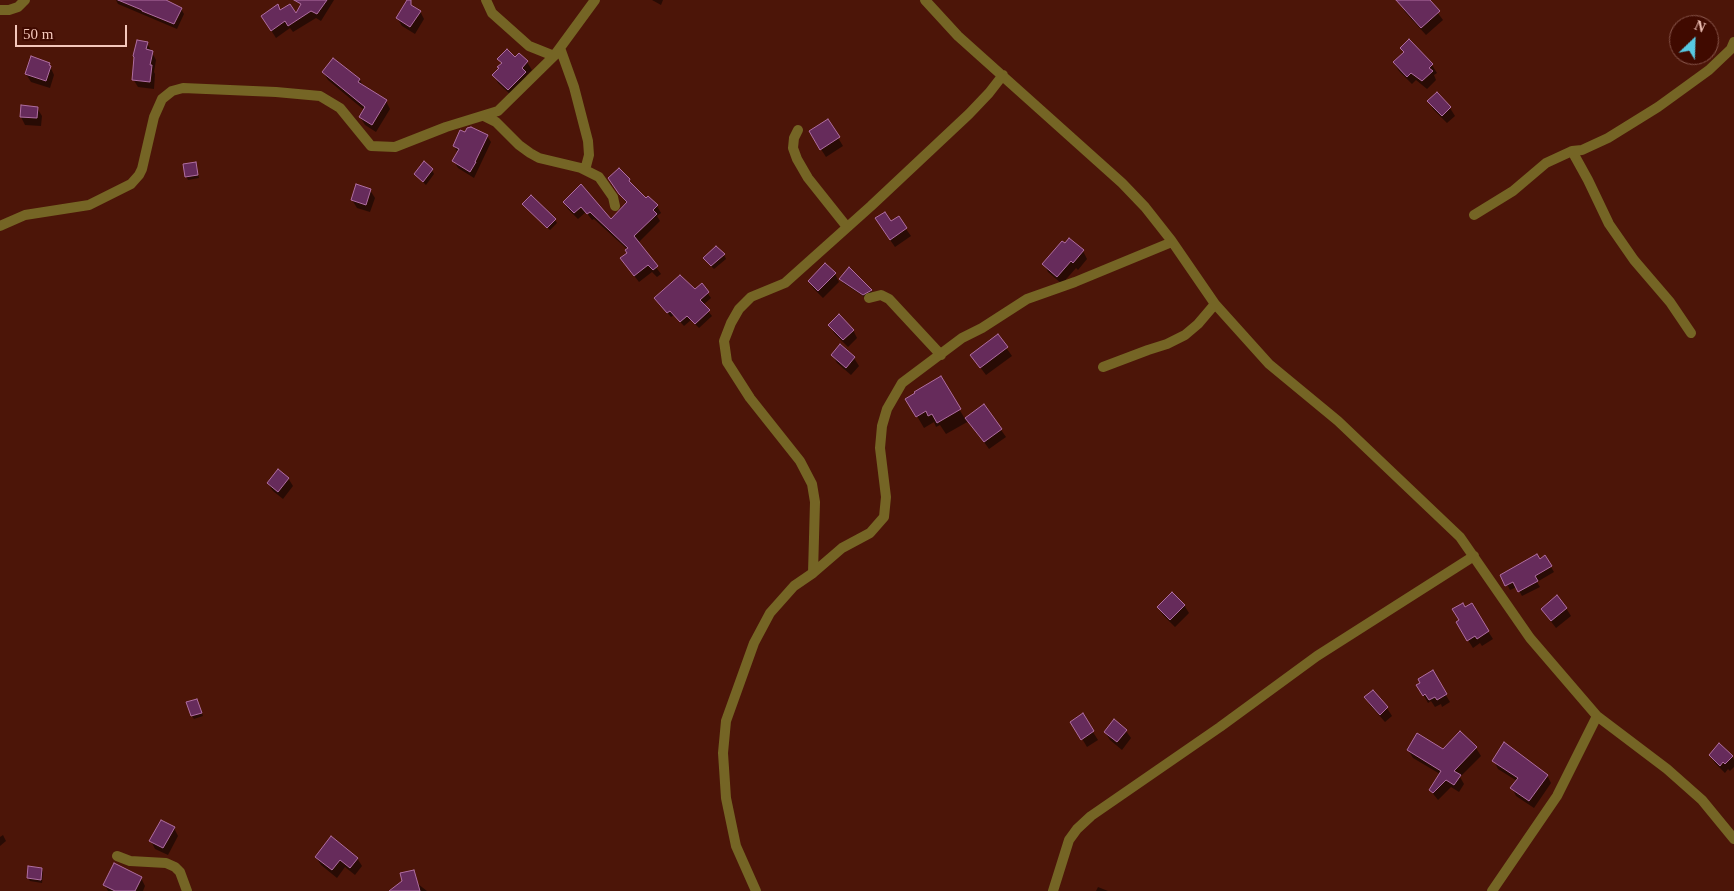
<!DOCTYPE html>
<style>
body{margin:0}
#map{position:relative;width:1734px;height:891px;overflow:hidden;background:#4c1508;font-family:Georgia,serif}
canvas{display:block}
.north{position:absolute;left:1669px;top:15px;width:50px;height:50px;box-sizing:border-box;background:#400a00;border:1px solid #88564b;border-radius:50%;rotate:24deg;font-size:14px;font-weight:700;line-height:20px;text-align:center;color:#f4c7bb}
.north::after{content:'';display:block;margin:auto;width:18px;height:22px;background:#57c9e3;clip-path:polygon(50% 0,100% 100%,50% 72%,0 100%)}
.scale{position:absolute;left:15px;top:25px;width:112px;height:22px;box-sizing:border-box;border:2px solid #f4c7bb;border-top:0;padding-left:6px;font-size:15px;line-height:18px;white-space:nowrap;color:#f4c7bb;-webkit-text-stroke:4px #400a00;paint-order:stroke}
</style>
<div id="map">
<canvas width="1734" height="891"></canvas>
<div class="north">N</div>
<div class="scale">50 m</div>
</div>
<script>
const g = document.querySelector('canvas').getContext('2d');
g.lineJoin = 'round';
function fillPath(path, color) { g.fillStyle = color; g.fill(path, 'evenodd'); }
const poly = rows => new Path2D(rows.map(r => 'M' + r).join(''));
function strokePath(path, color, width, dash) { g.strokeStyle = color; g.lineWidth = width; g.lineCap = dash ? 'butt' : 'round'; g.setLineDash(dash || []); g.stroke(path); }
fillPath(poly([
 [116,0,160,0,181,9,184,14,177,29,118,4],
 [305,0,334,0,321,21,316,18,293,32,290,28,276,38,267,24,280,12,296,15],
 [652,0,663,0,661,5],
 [1405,0,1428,0,1443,20,1426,35,1405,12,1401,4],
 [420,11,424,19,415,34,402,26,397,18],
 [147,43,156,60,154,72,155,74,154,89,138,87,133,79],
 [519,54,527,62,532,70,526,76,529,81,513,97,498,83,494,75,500,69,502,64,499,59,515,58],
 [334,59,360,80,364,88,386,101,390,109,376,132,365,125,360,117,364,110,328,80,323,72],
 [1394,63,1432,65,1437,73,1434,75,1436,80,1427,89,1416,80,1412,84,1399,71],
 [49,64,54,75,50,88,31,82,26,74],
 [1437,93,1450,108,1455,116,1447,123,1433,109,1429,101],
 [37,108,42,116,41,126,25,125,21,117],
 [828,121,843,146,826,157,815,140],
 [487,136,491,142,474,178,458,168,454,161,458,153,454,146],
 [195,164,199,178,188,180,186,176],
 [432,170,434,174,426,185,415,174],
 [629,180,633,186,646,200,657,206,661,213,657,216,660,221,638,243,661,274,657,277,652,272,639,282,626,265,628,250,594,219,592,220,586,212,578,219,568,209,564,202,581,185,611,221,627,204,614,185],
 [370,190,375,198,370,212,357,208,352,200],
 [523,204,555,220,557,223,550,230],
 [891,222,906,229,911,236,895,247,881,227],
 [1083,251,1087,259,1078,270,1076,268,1062,284,1048,272,1044,264],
 [724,255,726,259,714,269,707,262],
 [849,268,871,291,873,294,866,298,843,283,841,279],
 [835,274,839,282,823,298,814,289,809,282],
 [702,285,711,298,703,305,712,316,699,328,691,320,684,326,674,315,671,317,659,303,695,291],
 [830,325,853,330,857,338,848,347,834,333],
 [998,336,1012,356,986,375,977,363],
 [840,346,854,358,859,366,851,375,837,363,833,356],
 [941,378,965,419,984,406,1006,437,989,449,969,421,946,434,940,425,936,427,934,422,924,428,907,399],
 [288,478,293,486,283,499,273,491,268,484],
 [1545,557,1554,572,1537,582,1540,587,1522,596,1517,587,1510,590,1502,575],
 [1184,605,1189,613,1175,627,1163,615,1158,607],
 [1471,605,1493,639,1482,646,1480,643,1473,648,1457,623,1460,621,1465,608],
 [1566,608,1571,616,1556,628,1542,610],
 [1432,672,1450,702,1442,707,1441,704,1435,707,1431,701,1428,703,1418,685],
 [1373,691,1387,708,1392,716,1385,722,1370,705,1366,698],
 [197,700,203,716,194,719,192,716],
 [1082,715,1098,740,1087,747,1072,722],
 [1126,731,1131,738,1122,750,1110,740,1105,732],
 [1476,748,1481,756,1460,777,1464,784,1459,792,1451,787,1438,800,1430,790,1440,774,1413,758,1408,750,1443,751],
 [1710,755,1732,756,1734,760,1734,767,1730,771,1728,769,1725,773,1715,763],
 [1494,761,1547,775,1551,783,1534,808,1516,796,1512,788,1517,781,1498,769],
 [174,828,178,836,168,855,155,849,151,841],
 [3,835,6,841,0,846,0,837],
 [316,857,357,858,362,866,355,875,345,867,337,878,321,865],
 [41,869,43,872,42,883,30,881,28,878],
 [414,871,418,884,427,891,405,891],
 [141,878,145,886,143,891,108,891,105,885],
 [1098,887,1108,891,1096,891]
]), '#0007');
const building = poly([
 [118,0,166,0,182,8,174,24,142,11,142,10,118,0],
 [294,0,327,0,317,14,311,11,288,26,285,21,271,31,261,16,278,4,280,10,290,4,296,13,301,4,294,0],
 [407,0,411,0,411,5,421,11,410,27,396,18,407,0],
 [1396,0,1430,0,1440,11,1421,28,1396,0],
 [1409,39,1433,64,1429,68,1433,71,1422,81,1411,73,1407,77,1393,62,1404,52,1400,48,1409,39],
 [137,40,148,42,146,49,153,51,150,65,152,65,150,82,132,80,134,57,133,56,137,40],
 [507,49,515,57,519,53,528,61,522,68,526,72,508,90,492,75,499,68,497,67,502,63,497,59,507,49],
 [31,56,50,63,49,65,51,66,46,81,25,74,31,56],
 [333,58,360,79,358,82,387,100,372,125,359,117,365,107,322,72,333,58],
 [1437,92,1451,107,1442,116,1427,101,1437,92],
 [21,105,38,107,37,118,20,117,21,105],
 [828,119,840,137,820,150,809,131,828,119],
 [471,127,488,135,475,162,476,162,470,172,452,161,459,149,453,146,460,130,465,132,467,128,471,127],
 [424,161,433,169,423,182,414,174,424,161],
 [196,162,198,175,185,177,183,164,196,162],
 [619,168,630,179,629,181,646,198,648,196,658,205,653,210,657,214,634,236,658,266,653,270,648,265,634,276,620,258,627,253,625,250,628,248,590,212,587,214,581,207,574,213,563,202,581,184,611,219,627,202,619,194,608,178,619,168],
 [356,184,371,189,366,205,351,200,356,184],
 [531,195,556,219,547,228,522,204,531,195],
 [885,212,891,221,899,216,907,228,890,240,875,218,885,212],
 [1069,238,1084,250,1073,263,1071,261,1057,277,1042,264,1062,241,1065,243,1069,238],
 [716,246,725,254,711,266,703,258,716,246],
 [825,263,836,273,818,291,808,281,825,263],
 [849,267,872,290,863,295,839,279,849,267],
 [680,275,695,289,702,283,709,292,700,300,710,310,695,324,687,316,680,322,670,311,667,313,654,298,680,275],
 [839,314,854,330,843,340,828,325,839,314],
 [998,334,1008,347,980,368,970,355,998,334],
 [840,344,855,357,846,368,831,355,840,344],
 [941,376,961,409,937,423,932,414,928,416,926,411,916,417,905,399,915,393,914,392,941,376],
 [984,404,1002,429,984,442,965,418,984,404],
 [278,469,289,478,278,492,267,483,278,469],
 [1537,554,1540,559,1545,555,1552,566,1535,576,1538,581,1518,592,1513,582,1505,586,1500,575,1537,554],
 [1172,592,1185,605,1170,620,1157,607,1172,592],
 [1557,595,1567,608,1551,621,1541,609,1557,595],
 [1463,603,1465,607,1472,603,1489,631,1477,639,1475,636,1467,641,1456,622,1459,620,1452,609,1463,603],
 [1433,670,1447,694,1437,700,1435,697,1429,700,1425,694,1423,696,1416,685,1420,683,1418,679,1433,670],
 [1373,690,1388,707,1380,715,1364,697,1373,690],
 [197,699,202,713,191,716,186,702,197,699],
 [1083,713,1094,731,1081,740,1070,722,1083,713],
 [1114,719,1127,730,1117,742,1104,732,1114,719],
 [1460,731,1477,747,1454,771,1461,775,1454,785,1446,780,1433,793,1429,790,1441,771,1407,750,1417,733,1443,749,1460,731],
 [1504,742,1548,775,1529,801,1510,788,1518,778,1492,761,1504,742],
 [1719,743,1733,756,1725,764,1723,762,1720,766,1709,755,1719,743],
 [161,820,175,827,163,848,149,841,161,820],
 [331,836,358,858,350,868,340,860,332,870,315,857,331,836],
 [114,863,142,877,135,891,115,891,103,885,114,863],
 [28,866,42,868,41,880,27,878,28,866],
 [414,870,420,891,389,891,402,881,400,873,414,870]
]);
fillPath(building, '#662b5b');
strokePath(building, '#af6ea1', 1);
strokePath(poly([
 [486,0,492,13,529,46,554,56],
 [925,0,958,36,1122,183,1145,207,1171,240,1215,304,1269,364,1338,421,1460,537,1530,638,1597,716,1667,769,1702,800,1734,839],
 [0,10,9,10,18,7,25,0],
 [560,48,574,87,588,141,589,155,585,170],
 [484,116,496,122,519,145,530,153,539,158,581,168,599,177,613,197,615,206],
 [798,130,794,138,793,148,797,159,808,178,847,227],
 [1572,151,1588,180,1609,224,1634,260,1670,302,1691,333],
 [1474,215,1513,191,1546,163,1572,151,1582,150,1608,138,1658,107,1709,70,1731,49,1734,42],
 [0,226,25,215,89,205,131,184,139,175,142,169,154,117,162,99,172,91,183,88,276,92,320,96,340,108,371,146,395,147,446,127,498,111,554,56,595,0],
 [869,298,881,295,889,299,941,355],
 [1103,367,1148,350,1167,344,1185,335,1198,324,1215,304],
 [813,573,815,502,812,484,800,461,750,398,727,362,724,341,731,323,739,309,751,297,785,283,871,206,969,114,989,93,1003,75],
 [117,856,130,861,166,863,175,867,180,872,187,891],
 [756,891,736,846,726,798,723,753,726,721,754,643,770,613,794,586,813,573,842,548,870,533,884,517,886,497,880,448,882,426,887,409,902,383,962,338,982,328,1027,299,1075,282,1172,242],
 [1053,891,1069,840,1077,829,1091,816,1220,727,1317,656,1474,556],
 [1492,891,1557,796,1597,716]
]), '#756525', 10);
</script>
